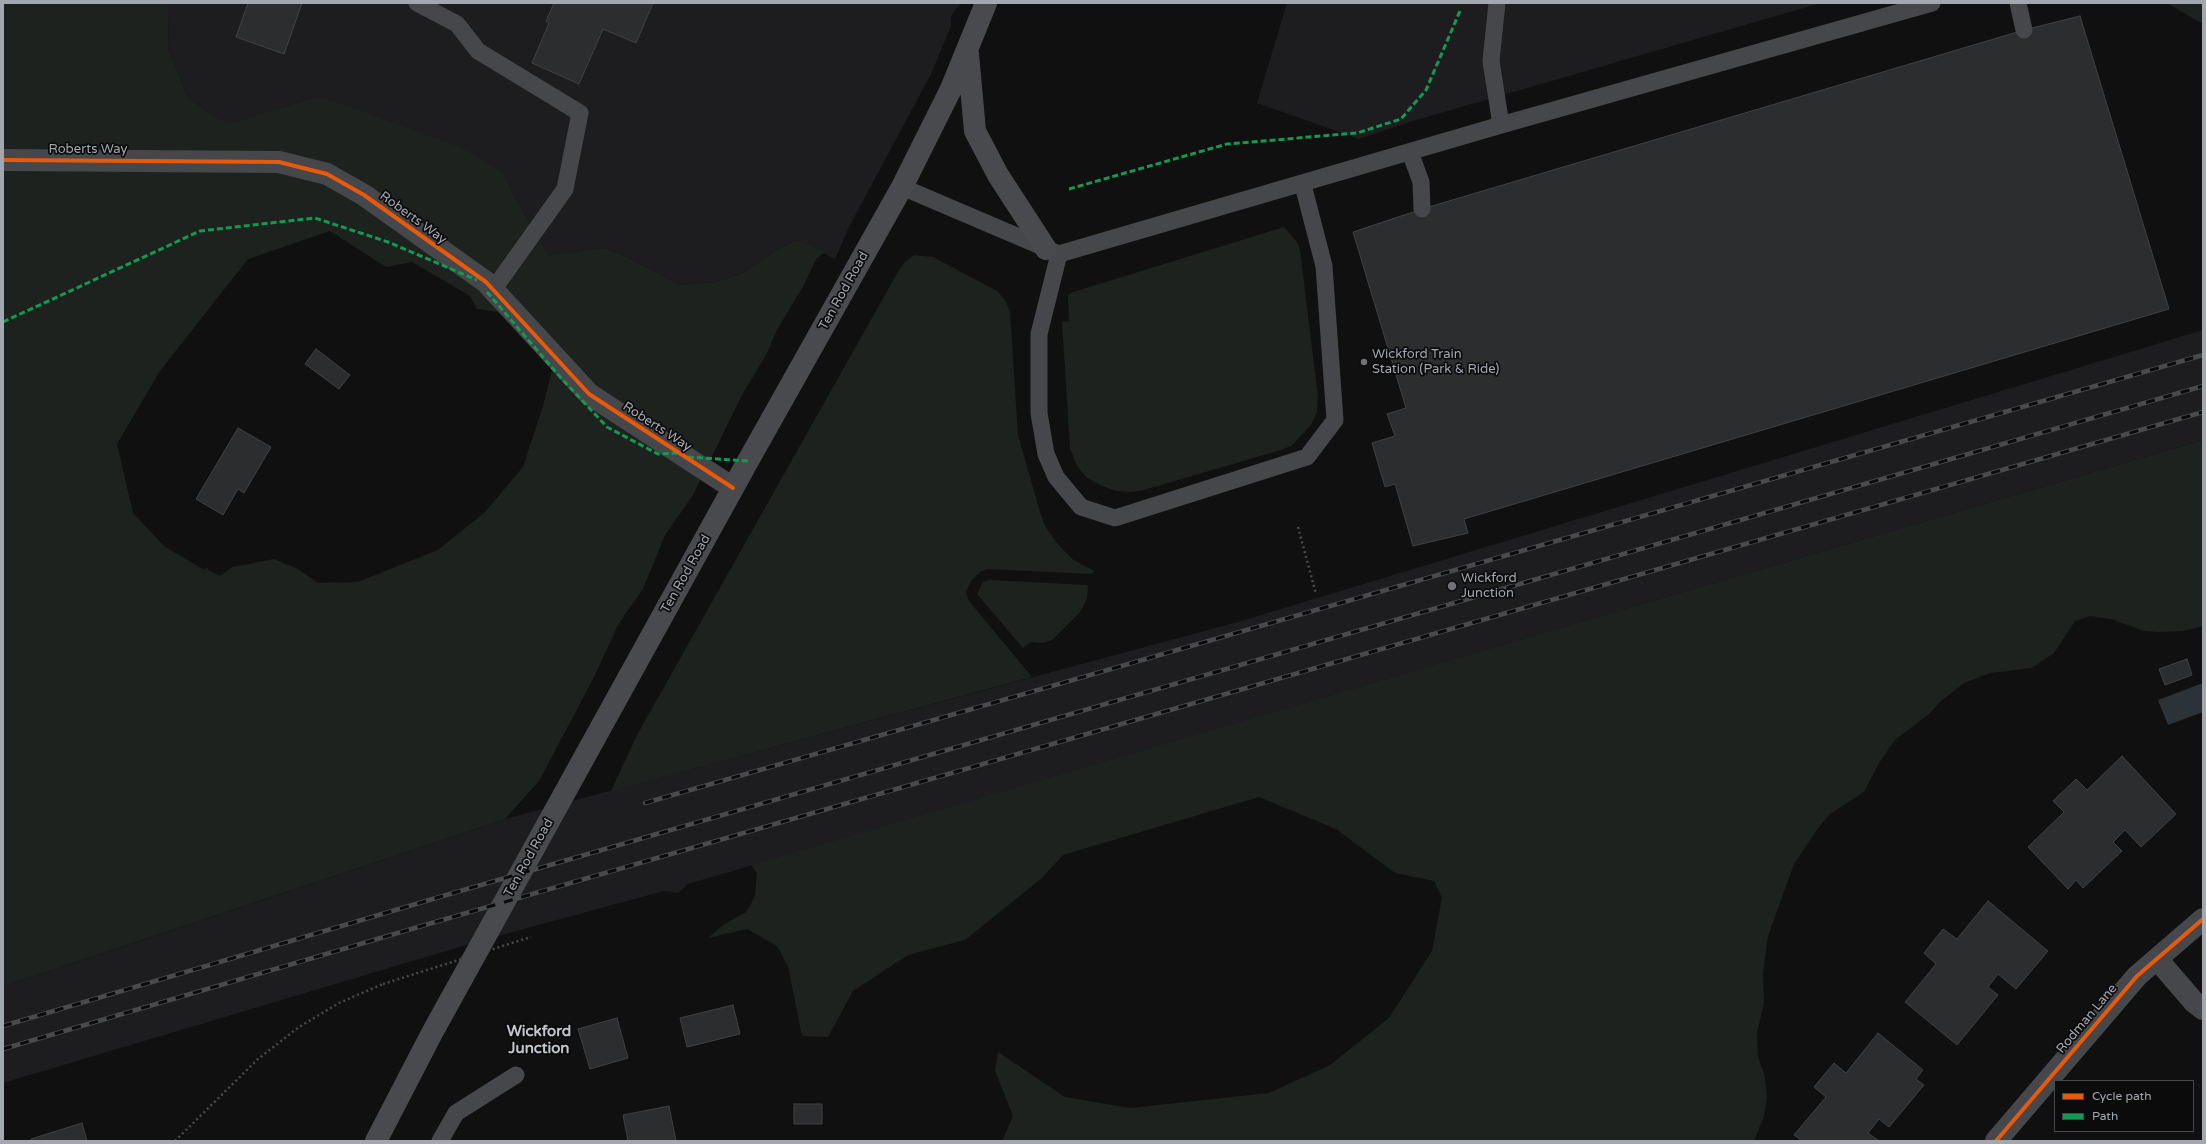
<!DOCTYPE html>
<style>
body{margin:0}
#map{position:relative;width:2206px;height:1144px;overflow:hidden;background:#101011;font-family:"Varela Round",sans-serif}
canvas{display:block}
.frame{position:absolute;inset:0;border:4px solid #a3a7b0;pointer-events:none}
.legend{position:absolute;left:2054px;top:1080px;width:140px;height:52px;box-sizing:border-box;background:#0b0b0c;border:1px solid #48494e;margin:0;padding:5px 7px;list-style:none;font-size:12px;color:#a3a7b0}
.legend li{display:flex;align-items:center;gap:8px;height:20px}
.legend b{width:20px;border:1px solid #48494e}
</style>
<div id="map">
<canvas width="2206" height="1144"></canvas>
<div class="frame"></div>
<ul class="legend">
<li><b style="height:5px;background:#e8590c"></b>Cycle path</li>
<li><b style="height:5px;background:#139951"></b>Path</li>
</ul>
</div>
<script>
const g = document.querySelector('canvas').getContext('2d');
g.lineJoin = 'round';
function fillPath(path, color) { g.fillStyle = color; g.fill(path, 'evenodd'); }
const poly = rows => new Path2D(rows.map(r => 'M' + r).join(''));
function strokePath(path, color, width, dash) { g.strokeStyle = color; g.lineWidth = width; g.lineCap = dash ? 'butt' : 'round'; g.setLineDash(dash || []); g.stroke(path); }
function label(font, color, halo, rows, align = 'center') {
  g.font = font + ' "Varela Round",sans-serif'; g.lineWidth = 3.5; g.setLineDash([]); g.textBaseline = 'middle'; g.strokeStyle = halo; g.fillStyle = color; for (const [text, x, y, turn = 0] of rows) {
    g.save(); g.translate(x, y); g.rotate((+turn || 0) * Math.PI / 180); g.textAlign = isNaN(turn) ? turn : align; if (halo) g.strokeText(text, 0, 0); g.fillText(text, 0, 0); g.restore();
  }
}
fillPath(poly([
 [169,3,961,3,951,16,951,26,931,74,850,225,835,259,796,240,775,251,741,274,715,282,680,285,625,256,605,248,549,255,513,194,504,173,320,96,229,125,212,115,187,96,168,48],
 [1287,3,1821,3,1413,121,1359,139,1257,103],
 [2203,330,2203,440,688,884,678,893,664,891,483,940,3,1083,3,986,505,819,1238,622]
]), '#1d1d1f');
fillPath(poly([
 [3,3,169,3,168,48,187,96,212,115,229,124,320,96,462,148,504,173,513,194,549,255,605,248,625,256,680,285,715,282,741,274,775,251,796,240,825,252,816,259,804,285,777,330,766,355,742,395,693,495,665,535,643,589,619,623,592,681,539,781,505,819,3,986],
 [330,231,386,267,412,262,470,296,477,309,514,314,554,362,543,406,523,467,485,512,438,550,358,582,318,583,298,569,274,559,232,567,220,576,208,570,208,567,204,570,164,546,133,513,117,444,160,371,248,259],
 [2167,3,2203,3,2203,24],
 [1284,227,1297,242,1300,250,1318,397,1317,412,1311,425,1291,446,1281,450,1144,490,1130,492,1116,491,1100,485,1086,477,1077,466,1070,448,1062,322,1069,321,1068,296,1070,293],
 [914,255,933,257,997,291,1005,300,1010,311,1018,435,1040,512,1045,526,1056,542,1072,559,1094,571,1092,574,987,569,980,572,971,581,966,592,969,601,1032,677,611,791,637,735,899,270,905,262],
 [2203,440,2203,626,2183,631,2159,632,2144,631,2111,619,2090,616,2075,621,2054,653,2032,668,1990,673,1964,683,1941,701,1929,714,1895,740,1879,763,1864,792,1830,814,1819,827,1794,864,1768,936,1763,973,1764,1002,1757,1033,1758,1057,1765,1077,1767,1097,1764,1116,1754,1141,1002,1141,1013,1116,995,1071,998,1052,1065,1097,1130,1108,1269,1093,1330,1065,1389,1018,1432,951,1442,898,1434,881,1395,873,1336,829,1259,797,1063,855,1042,878,965,940,908,955,853,991,828,1037,802,1036,788,966,777,946,747,929,708,938,723,925,746,912,751,904,755,895,757,873,751,865],
 [989,580,1088,585,1087,599,1080,612,1052,640,1043,643,1031,642,1023,648,977,594,983,582]
]), '#1d221e');
fillPath(poly([
 [2203,683,2203,712,2168,725,2158,700]
]), '#2c3338');
const building = poly([
 [248,3,302,3,284,54,236,37,248,3],
 [554,3,653,3,636,43,603,29,579,84,532,63,549,23,546,21,554,3],
 [2080,16,2169,309,1464,519,1468,533,1413,546,1395,484,1385,487,1372,443,1395,436,1387,414,1406,408,1353,232,1422,209,2024,30,2080,16],
 [316,349,350,375,339,389,305,364,316,349],
 [238,428,271,447,244,493,238,489,223,515,196,499,238,428],
 [2187,659,2192,675,2165,685,2159,669,2187,659],
 [2122,756,2176,814,2141,847,2125,830,2113,842,2122,851,2083,888,2076,880,2068,889,2028,847,2064,812,2053,801,2076,779,2087,790,2122,756],
 [1988,901,2048,951,2016,989,1998,974,1988,987,1998,995,1957,1045,1905,1002,1936,964,1924,953,1943,929,1957,939,1988,901],
 [733,1005,740,1034,687,1047,680,1018,733,1005],
 [617,1018,628,1058,590,1069,578,1029,617,1018],
 [1878,1033,1923,1070,1916,1079,1924,1085,1889,1127,1879,1119,1868,1133,1879,1141,1802,1141,1794,1135,1826,1097,1814,1087,1834,1063,1846,1073,1878,1033],
 [794,1104,822,1104,822,1124,794,1124,794,1104],
 [669,1106,676,1141,628,1141,623,1115,669,1106],
 [82,1123,87,1141,31,1141,31,1139,82,1123]
]);
fillPath(building, '#2c2d2e');
strokePath(building, '#404144', 1);
strokePath(poly([
 [1298,527,1316,594],
 [175,1141,258,1059,299,1027,339,1003,383,984]
]), '#48494c', 2.5, [2, 3]);
strokePath(poly([
 [417,3,457,24,478,51,580,113,565,189,493,290],
 [1497,3,1491,61,1501,125],
 [2018,3,2024,30],
 [1410,152,1421,182,1422,209],
 [902,187,1059,254,1501,125,1932,3],
 [1059,254,1039,334,1039,413,1046,454,1056,477,1081,507,1115,518,1307,457,1335,420,1324,266,1303,185],
 [440,1141,456,1113,516,1075]
]), '#46474a', 17);
strokePath(poly([
 [3,160,279,162,327,174,364,195,486,282,589,394,733,488],
 [2157,959,2194,1002,2203,1009],
 [1996,1141,2137,976,2203,919]
]), '#46474a', 22);
strokePath(poly([
 [968,54,975,131,998,175,1046,249],
 [376,1141,432,1033,748,461,902,187,951,89,986,3]
]), '#494a4d', 22);
const rail = poly([
 [645,803,2203,355],
 [3,1026,443,896,2203,386],
 [3,1049,425,925,2203,412]
]);
strokePath(rail, '#494a4c', 4.5);
strokePath(rail, '#0b0b0c', 3, [9]);
strokePath(poly([
 [383,984,531,937]
]), '#48494c', 2.5, [2, 3]);
strokePath(poly([
 [1069,189,1227,144,1357,133,1401,119,1426,90,1460,11],
 [487,292,561,378,607,427,658,454,678,453],
 [3,322,200,231,315,218,388,242,477,280],
 [688,457,748,461]
]), '#139951', 3, [6, 3]);
strokePath(poly([
 [3,160,279,162,327,174,364,195,486,282,589,394,733,488],
 [1996,1141,2137,976,2203,919]
]), '#e8590c', 4);
for (const [x, y, r, color] of [
 [1364,362,4,"#707278"],
 [1452,586,5,"#707278"]
]) { const dot = new Path2D(); dot.arc(x, y, r, 0, 2 * Math.PI); g.fillStyle = color; g.fill(dot); strokePath(dot, '#0b0b0c', 1.5); }
label('13px', '#a3a7b0', '#0b0b0c', [
 ["Roberts Way",88,150],
 ["Roberts Way",413,218,36],
 ["Ten Rod Road",844,291,-61],
 ["Roberts Way",657,427,33],
 ["Ten Rod Road",686,574,-61],
 ["Ten Rod Road",529,858,-61],
 ["Rodman Lane",2087,1019,-50]
]);
label('13px', '#a3a7b0', '#0b0b0c', [
 ["Wickford Train",1372,355],
 ["Station (Park & Ride)",1372,370],
 ["Wickford",1461,579],
 ["Junction",1461,594]
], 'left');
label('bold 15px', '#c3c6cd', '#0b0b0c', [
 ["Wickford",539,1032],
 ["Junction",539,1049]
]);
</script>
